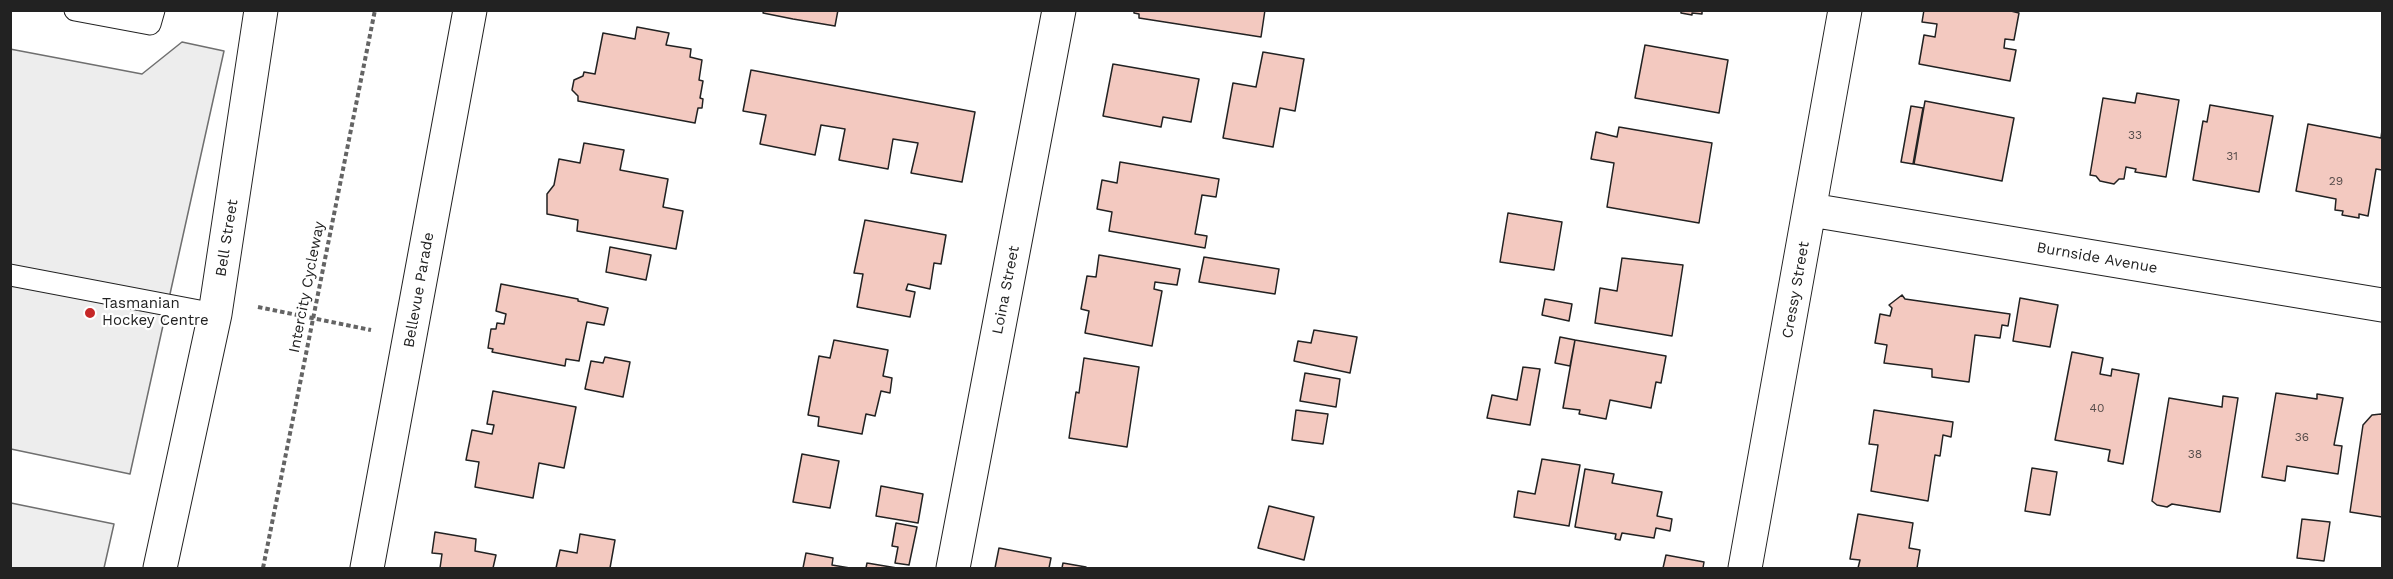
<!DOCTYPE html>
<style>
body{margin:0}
#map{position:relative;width:2393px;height:579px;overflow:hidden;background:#fff;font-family:"Work Sans",sans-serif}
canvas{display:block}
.frame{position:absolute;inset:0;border:12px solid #222;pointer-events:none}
</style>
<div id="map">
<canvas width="2393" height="579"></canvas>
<div class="frame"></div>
</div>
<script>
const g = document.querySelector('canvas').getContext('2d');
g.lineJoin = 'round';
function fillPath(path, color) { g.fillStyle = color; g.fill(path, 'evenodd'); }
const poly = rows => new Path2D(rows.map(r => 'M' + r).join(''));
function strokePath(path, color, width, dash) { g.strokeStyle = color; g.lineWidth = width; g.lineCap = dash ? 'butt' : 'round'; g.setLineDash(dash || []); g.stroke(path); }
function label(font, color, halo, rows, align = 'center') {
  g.font = font + ' "Work Sans",sans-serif'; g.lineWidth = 4.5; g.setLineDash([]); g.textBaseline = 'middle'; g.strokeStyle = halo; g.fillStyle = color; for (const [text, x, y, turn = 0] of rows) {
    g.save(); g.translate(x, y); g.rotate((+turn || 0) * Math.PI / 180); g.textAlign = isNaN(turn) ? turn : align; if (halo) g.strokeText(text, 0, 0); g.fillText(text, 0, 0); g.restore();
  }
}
const green = poly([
 [11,503,114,524,104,568,11,568,11,503]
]);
fillPath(green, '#eee');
strokePath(green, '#6f6f6f', 1.5);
const parking = poly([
 [182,42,224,51,130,474,11,449,10,49,142,74,182,42]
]);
fillPath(parking, '#ededed');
strokePath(parking, '#6f6f6f', 1.5);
const building = poly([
 [764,10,838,10,835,26,793,19,763,13,764,10],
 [1134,10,1265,10,1261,37,1139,18,1139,14,1134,13,1134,10],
 [1681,10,1702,10,1702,14,1692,13,1692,15,1681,13,1681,10],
 [1924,10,2007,10,2019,13,2014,40,2005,39,2004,48,2016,50,2010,81,1919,64,1924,35,1935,37,1937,24,1922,22,1924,10],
 [637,27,669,33,666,45,691,49,690,57,702,60,699,80,703,81,700,98,703,99,702,108,698,108,695,123,578,101,578,96,572,90,574,80,583,76,584,72,595,74,603,33,635,39,637,27],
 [1645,45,1728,60,1719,113,1635,98,1645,45],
 [1263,52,1304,59,1295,111,1280,108,1273,147,1223,138,1233,83,1256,87,1263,52],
 [1113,64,1199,79,1191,122,1163,117,1161,127,1103,116,1113,64],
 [751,70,975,112,962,182,911,173,918,143,893,139,888,169,839,160,845,129,821,125,815,155,760,144,766,115,743,111,751,70],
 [2137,93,2179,100,2166,177,2135,172,2136,169,2126,167,2124,179,2119,179,2114,184,2100,181,2096,176,2090,175,2103,98,2135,103,2137,93],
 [1925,101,2014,118,2002,181,1914,164,1925,101],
 [2210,105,2273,116,2259,192,2193,180,2203,121,2207,122,2210,105],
 [1911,106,1923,108,1913,164,1901,162,1911,106],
 [2308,124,2381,138,2382,130,2382,170,2376,169,2368,216,2359,214,2359,218,2342,215,2343,211,2335,210,2336,199,2296,191,2308,124],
 [1619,127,1712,143,1699,223,1607,207,1614,163,1591,159,1596,132,1617,137,1619,127],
 [584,143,624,150,620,170,668,179,663,207,683,211,676,249,577,231,578,220,547,214,547,194,554,185,559,159,580,163,584,143],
 [1120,162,1219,179,1216,197,1202,195,1195,234,1207,236,1205,248,1109,231,1112,212,1097,209,1102,180,1117,183,1120,162],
 [1508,213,1562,222,1554,270,1500,262,1508,213],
 [865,220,946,235,941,264,934,263,930,289,908,284,906,290,915,292,910,317,857,307,863,274,854,273,865,220],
 [610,247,651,255,646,280,606,272,610,247],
 [1099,255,1180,269,1177,285,1155,282,1154,289,1162,291,1152,346,1085,333,1089,311,1081,309,1087,276,1096,277,1099,255],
 [1204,257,1279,269,1275,294,1199,282,1204,257],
 [1622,258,1683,265,1672,336,1595,323,1600,288,1617,291,1622,258],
 [501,284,578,299,578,301,608,308,604,325,587,322,579,361,566,359,565,366,492,352,493,349,488,348,491,329,496,329,497,323,504,324,506,314,496,311,501,284],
 [1902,295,1905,299,2010,314,2008,326,2002,325,2000,338,1975,335,1969,382,1932,377,1932,369,1884,363,1887,345,1875,343,1880,314,1890,316,1892,308,1889,305,1902,295],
 [2020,298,2058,305,2050,347,2013,341,2020,298],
 [1545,299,1572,304,1569,321,1542,315,1545,299],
 [1314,330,1357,337,1350,373,1294,361,1298,341,1311,343,1314,330],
 [1560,337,1575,340,1570,366,1555,363,1560,337],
 [834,340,888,350,883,376,892,378,890,393,881,391,875,416,866,414,862,434,818,426,819,417,808,415,819,356,830,358,834,340],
 [1575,340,1666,356,1661,383,1656,382,1651,408,1610,400,1606,419,1579,414,1580,410,1563,408,1575,340],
 [2072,352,2103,358,2100,374,2111,376,2112,369,2139,374,2123,464,2108,461,2110,450,2055,440,2072,352],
 [605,357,630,362,623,397,585,389,591,361,603,363,605,357],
 [1084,358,1139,367,1127,447,1069,438,1076,392,1079,393,1084,358],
 [1523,367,1540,369,1530,425,1487,418,1492,395,1517,400,1523,367],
 [1305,373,1340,379,1336,407,1300,401,1305,373],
 [493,391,576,407,564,468,539,463,533,498,475,487,479,462,466,460,472,430,492,434,494,425,487,424,493,391],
 [2276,393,2317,399,2317,394,2343,398,2334,445,2342,446,2338,474,2287,466,2285,481,2262,477,2276,393],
 [2223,396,2238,398,2220,512,2172,504,2167,507,2157,505,2152,501,2169,398,2222,407,2223,396],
 [1296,410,1328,414,1323,444,1292,440,1296,410],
 [1874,410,1953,422,1951,437,1943,435,1940,456,1935,455,1928,501,1871,491,1878,445,1869,444,1874,410],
 [2381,414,2382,415,2382,517,2350,512,2363,425,2372,415,2381,414],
 [802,454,839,461,830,508,793,502,802,454],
 [1542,459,1580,465,1569,526,1514,517,1518,491,1535,494,1542,459],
 [2032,468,2057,472,2050,515,2025,511,2032,468],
 [1585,469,1614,474,1612,483,1662,492,1657,516,1672,519,1670,531,1656,528,1654,538,1622,533,1620,540,1615,539,1616,534,1575,527,1585,469],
 [881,486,923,494,918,523,876,516,881,486],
 [1269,506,1314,517,1304,560,1258,548,1269,506],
 [1858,514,1913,523,1909,548,1920,550,1917,568,1858,568,1860,560,1850,559,1858,514],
 [2302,519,2330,522,2324,561,2297,558,2302,519],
 [896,523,917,527,909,565,895,563,898,547,892,546,896,523],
 [435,532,476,539,475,551,496,555,493,568,440,568,442,554,432,553,435,532],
 [580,534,615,540,610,568,556,568,560,550,577,553,580,534],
 [999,548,1051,558,1049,568,995,568,999,548],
 [806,553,833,558,832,565,850,568,803,568,806,553],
 [1666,555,1704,562,1703,568,1663,568,1666,555],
 [867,563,897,568,866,568,867,563],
 [1063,563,1086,567,1086,568,1062,568,1063,563]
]);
fillPath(building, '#f3c9c0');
strokePath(building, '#222', 1.5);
const lane = poly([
 [75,10,150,24,154,10],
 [10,275,215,314]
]);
const street = poly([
 [1811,210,2382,305],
 [160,568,215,314,261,10],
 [367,568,470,10],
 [953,568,1059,10],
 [1745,568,1845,10]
]);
strokePath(lane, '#222', 23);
strokePath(street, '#222', 35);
strokePath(poly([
 [258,307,371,330],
 [263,568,375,10]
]), '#646464', 4, [4.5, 3]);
strokePath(lane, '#fff', 21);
strokePath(street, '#fff', 33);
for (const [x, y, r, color] of [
 [90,313,6,"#c62828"]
]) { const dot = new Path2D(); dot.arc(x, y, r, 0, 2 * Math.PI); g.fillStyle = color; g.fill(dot); strokePath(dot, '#fff', 2); }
label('12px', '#564c4a', null, [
 ["33",2135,135],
 ["31",2232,156],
 ["29",2336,181],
 ["40",2097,408],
 ["36",2302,437],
 ["38",2195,454]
]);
label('15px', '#222', '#fff', [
 ["Bell Street",227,238,-81],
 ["Burnside Avenue",2097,258,10],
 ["Intercity Cycleway",307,287,-79],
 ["Bellevue Parade",419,290,-80],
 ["Loina Street",1006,290,-79],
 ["Cressy Street",1796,290,-80]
]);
label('15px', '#222', '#fff', [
 ["Tasmanian",102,304],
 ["Hockey Centre",102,321]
], 'left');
</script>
